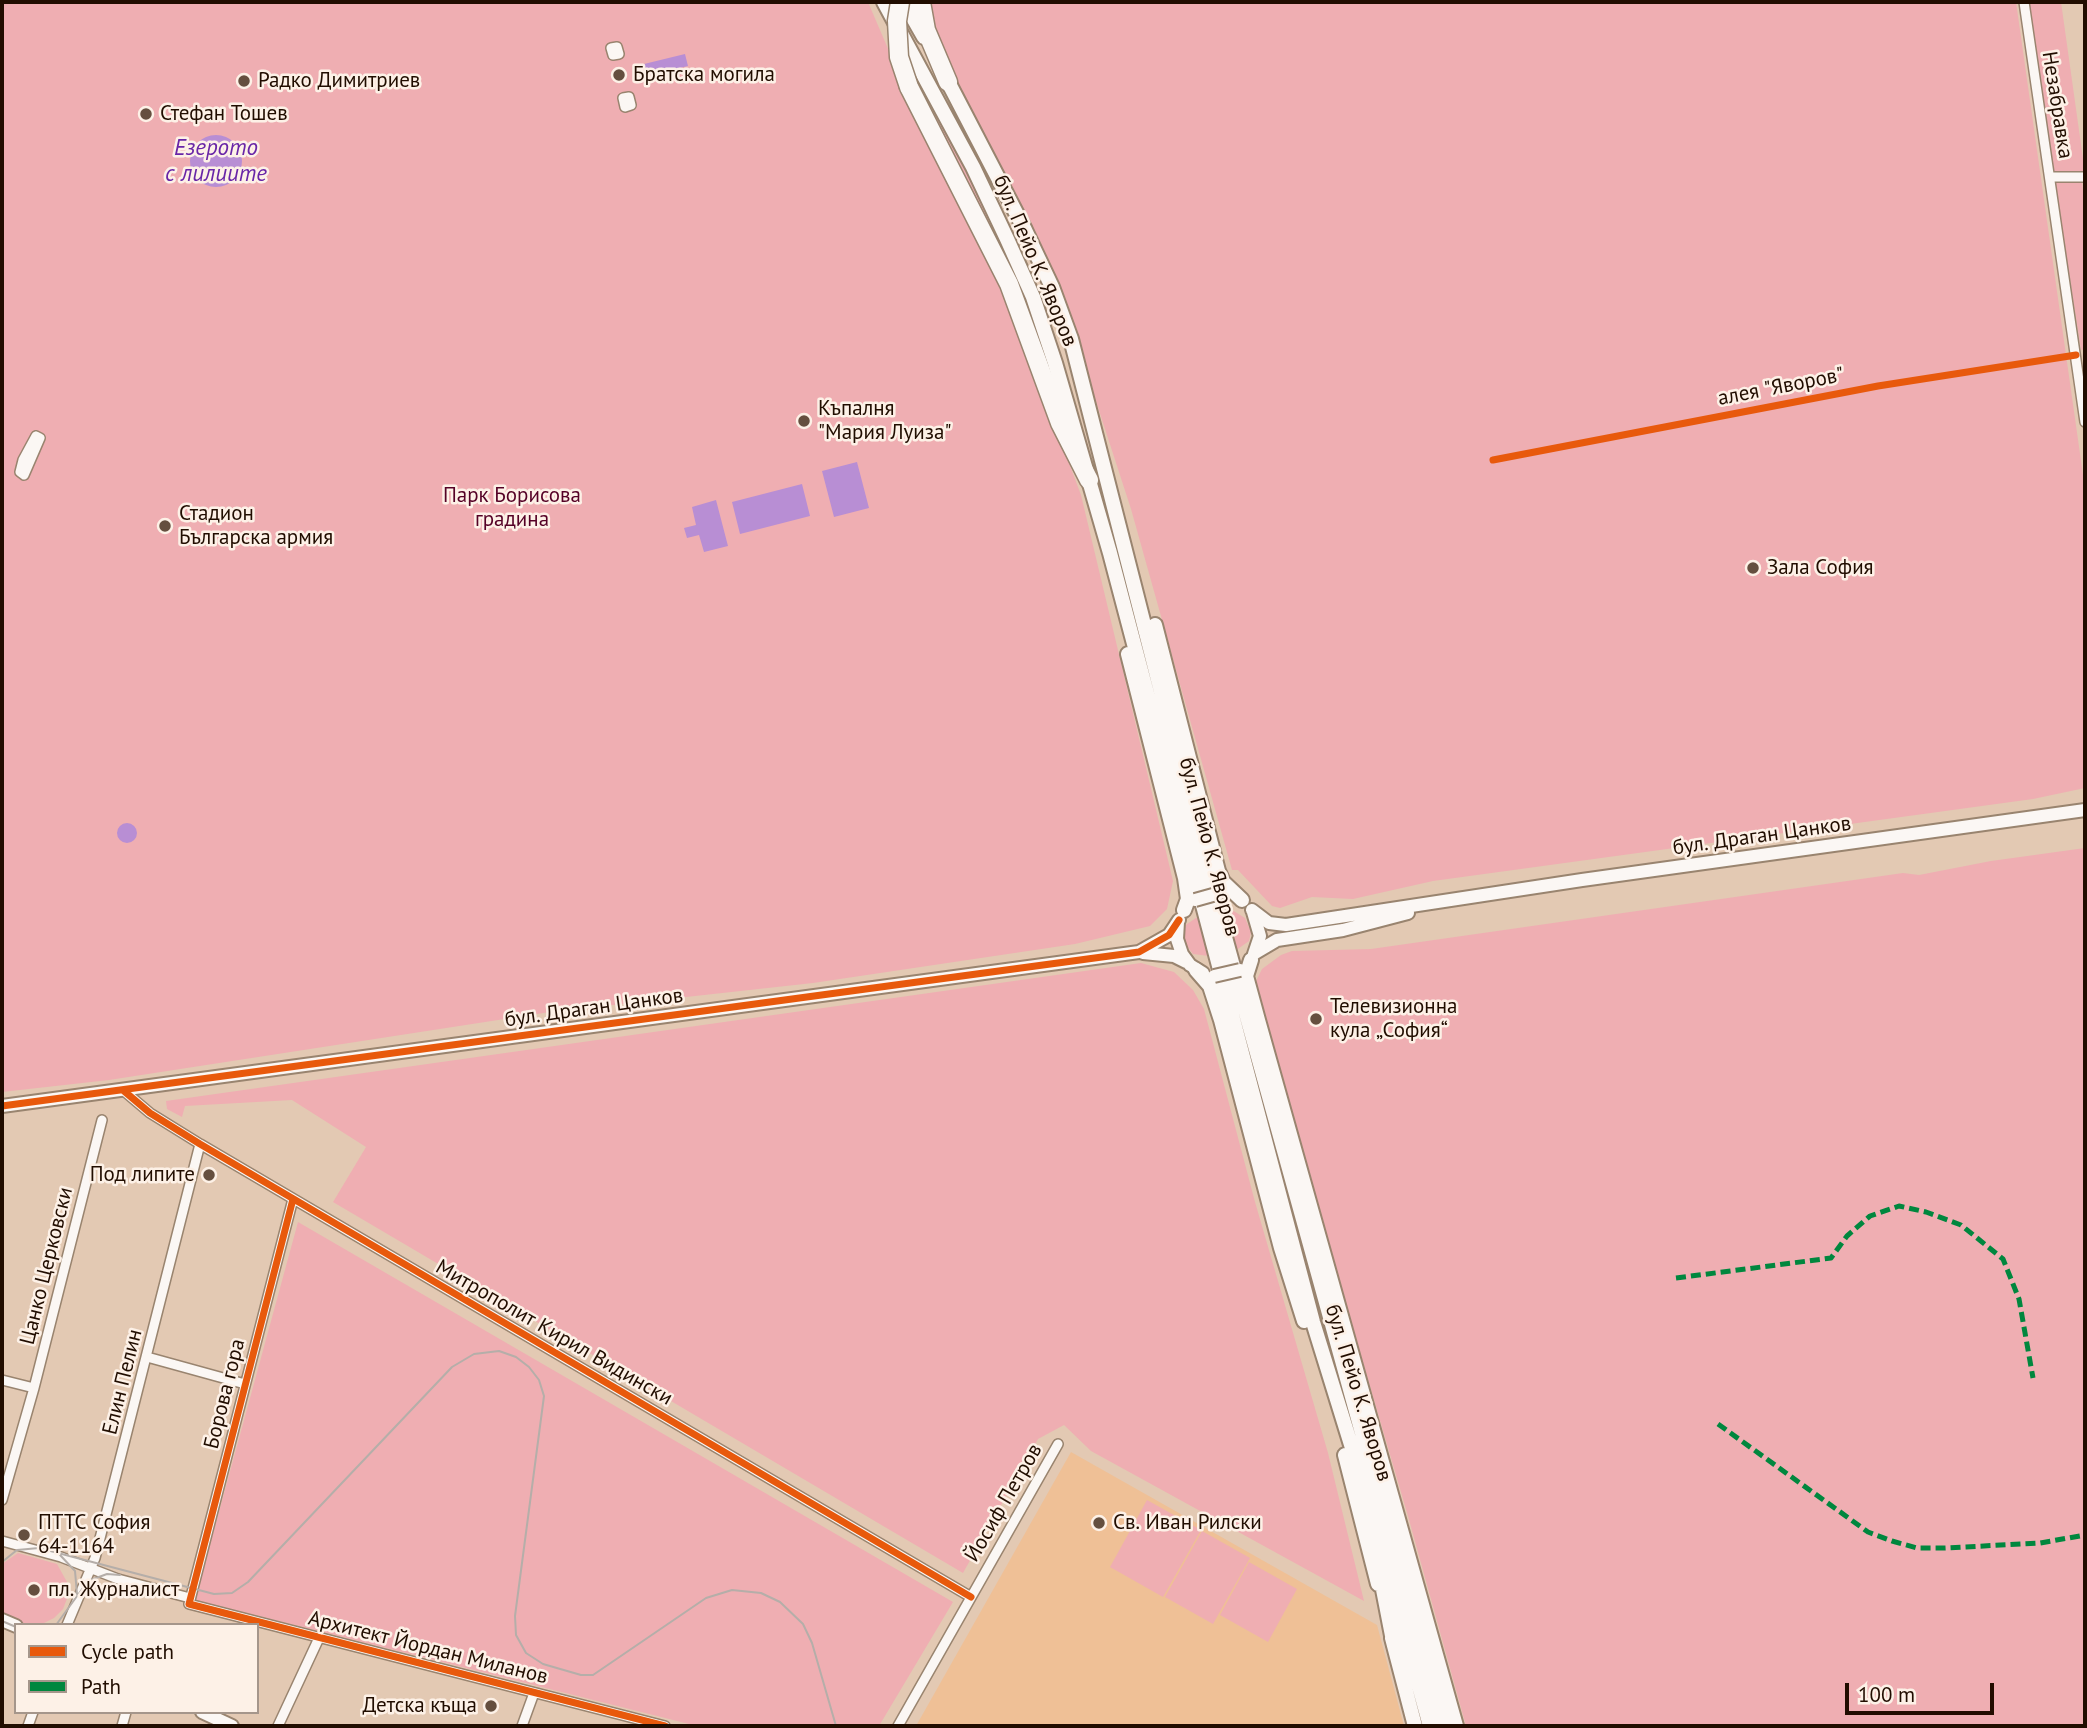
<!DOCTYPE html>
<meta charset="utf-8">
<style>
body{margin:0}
#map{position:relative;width:2087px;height:1728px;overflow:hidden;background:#e3c9b3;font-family:"PT Sans",sans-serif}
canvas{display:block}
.frame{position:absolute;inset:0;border:4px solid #210d00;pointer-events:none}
.legend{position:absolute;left:14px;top:1623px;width:245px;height:91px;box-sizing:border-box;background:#fdf1e7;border:2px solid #a5968b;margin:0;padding:9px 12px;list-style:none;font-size:21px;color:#210d00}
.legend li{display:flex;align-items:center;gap:14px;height:35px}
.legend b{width:35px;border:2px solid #a5968b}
.scale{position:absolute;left:1845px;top:1683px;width:149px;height:32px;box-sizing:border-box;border:4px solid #210d00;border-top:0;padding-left:9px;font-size:21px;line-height:24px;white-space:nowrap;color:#210d00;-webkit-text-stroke:5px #fdf1e7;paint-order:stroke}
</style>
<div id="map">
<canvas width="2087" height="1728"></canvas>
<div class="frame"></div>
<ul class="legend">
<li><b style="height:9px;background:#e8590c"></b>Cycle path</li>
<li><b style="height:9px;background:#00873e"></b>Path</li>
</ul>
<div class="scale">100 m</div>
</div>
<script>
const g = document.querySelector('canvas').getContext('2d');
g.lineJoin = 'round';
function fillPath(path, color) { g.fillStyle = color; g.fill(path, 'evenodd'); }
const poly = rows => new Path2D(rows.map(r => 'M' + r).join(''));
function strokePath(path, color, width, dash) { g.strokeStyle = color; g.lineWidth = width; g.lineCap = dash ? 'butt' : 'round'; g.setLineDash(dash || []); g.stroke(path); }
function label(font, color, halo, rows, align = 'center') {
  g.font = font + ' "PT Sans",sans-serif'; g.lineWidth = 5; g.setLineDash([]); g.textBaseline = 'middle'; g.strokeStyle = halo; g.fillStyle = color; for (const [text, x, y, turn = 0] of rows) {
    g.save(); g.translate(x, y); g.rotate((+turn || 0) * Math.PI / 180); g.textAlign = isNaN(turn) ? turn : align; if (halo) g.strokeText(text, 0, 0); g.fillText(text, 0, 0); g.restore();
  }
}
fillPath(poly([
 [1071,1452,1377,1625,1404,1726,916,1726]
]), '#efc096');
fillPath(poly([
 [13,2,868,2,907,93,1008,301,1081,495,1173,881,1167,909,1150,926,1075,944,813,983,550,1012,109,1080,2,1092,2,4],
 [924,2,2016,2,2085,489,2085,788,2033,799,1433,881,1353,899,1312,897,1280,908,1272,906,1238,870,1232,870,1131,509,1055,275,938,45],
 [2029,2,2061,2,2085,173,2054,174],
 [915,79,938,116,1008,256,1045,358,920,97],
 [2082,182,2085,209,2085,349,2081,350,2055,183],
 [2085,848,2085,1726,1466,1726,1408,1516,1283,1089,1256,981,1262,969,1281,955,1292,951,1371,949,1903,873,1919,875,1991,861],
 [1232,910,1245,918,1251,932,1249,941,1235,951,1225,911],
 [1199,916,1209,956,1193,954,1184,942,1184,926],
 [1141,963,1174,972,1193,990,1204,1009,1255,1202,1328,1453,1364,1601,1091,1451,1064,1425,1038,1439,963,1573,333,1202,366,1147,292,1100,185,1106,182,1117,167,1109,166,1101],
 [298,1222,953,1602,879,1726,697,1726,195,1600],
 [1147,1500,1201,1530,1163,1597,1110,1567],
 [1202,1531,1250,1558,1213,1624,1165,1597],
 [18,1553,57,1564,67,1582,68,1596,63,1609,54,1618,42,1624,22,1624,2,1615,2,1564],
 [1249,1562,1297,1589,1268,1642,1220,1615]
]), '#efaeb2');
fillPath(poly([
 [685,54,688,66,646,76,644,64],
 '190 161a26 26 0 1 1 52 0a26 26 0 1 1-52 0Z',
 [857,462,869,508,834,517,822,471],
 [802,484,810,516,740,534,732,502],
 [716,500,728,546,704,552,699,535,687,538,684,528,696,525,692,507],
 '117 833a10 10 0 1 1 20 0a10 10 0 1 1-20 0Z'
]), '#b88ed4');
const street = poly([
 [2024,2,2085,422],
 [617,47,619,54,613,55,611,48,617,47],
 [629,97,631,105,625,107,623,98,629,97],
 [2050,177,2085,177],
 [36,436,40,438,24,475,20,472,23,460,36,436],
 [124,1091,150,1113,200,1144,971,1597],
 [293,1199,189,1604,665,1726],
 [147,1357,245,1384],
 [2,1380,34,1388],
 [2,1500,34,1388,102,1120],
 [2,1541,61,1557,118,1579,190,1598],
 [67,1625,95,1558,200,1144],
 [28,1726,33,1712],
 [122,1726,126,1712],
 [278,1726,319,1638],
 [522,1726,534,1693],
 [898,1726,1058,1444]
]);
const secondary = poly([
 [1252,910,1269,923,1286,925,1582,880,2085,810],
 [1253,912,1260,936,1254,954],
 [1178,922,1177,939,1182,954,1190,965,1203,973],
 [1143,953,1174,956,1186,962],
 [1255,953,1277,940,1343,930,1408,913],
 [2,1106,1139,952,1169,935,1179,920],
 [2,1620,16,1626],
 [202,1712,232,1726]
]);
const primary = poly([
 [884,2,973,167,1007,239,1033,297,1055,363,1110,553,1313,1322,1365,1490,1430,1726],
 [904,2,924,37],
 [944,74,1025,230,1052,287,1071,339,1210,883,1443,1726],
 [1155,625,1218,871,1223,882,1242,900],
 [1128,654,1185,878,1188,899,1184,910],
 [1251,960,1246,976,1258,1020,1456,1726],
 [1196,970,1210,986,1221,1020,1281,1248,1304,1321],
 [1345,1455,1378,1584],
 [1380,1574,1394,1646],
 [1392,1638,1415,1726]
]);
const highway = poly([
 [921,2,926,30,948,82],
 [909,87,1009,284,1060,423,1089,480]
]);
strokePath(street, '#99846f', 12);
strokePath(secondary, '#99846f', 16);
strokePath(primary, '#99846f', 18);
strokePath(highway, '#99846f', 21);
strokePath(street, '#fbf7f4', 9);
strokePath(secondary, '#fbf7f4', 12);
strokePath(primary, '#fbf7f4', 14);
strokePath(highway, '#fbf7f4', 18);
strokePath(poly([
 [60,1555,75,1571,77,1594],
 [2,1562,17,1550,39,1548,214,1594,232,1593,248,1582,452,1367,474,1354,499,1351,516,1357,529,1367,539,1380,544,1396,515,1616,516,1635,526,1653,543,1664,581,1675,593,1675,706,1598,732,1590,761,1593,780,1602,803,1624,812,1643,836,1726],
 [2,1621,16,1627],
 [56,1625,88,1581,107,1574,120,1575]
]), '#b5aea9', 2);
const secondaryBridge = poly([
 [1195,900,1220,893],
 [1214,976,1240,970]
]);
const highwayBridge = poly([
 [900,2,897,21,899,57,909,87]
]);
strokePath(secondaryBridge, '#99846f', 16, []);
strokePath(highwayBridge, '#99846f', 21, []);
strokePath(secondaryBridge, '#fbf7f4', 12);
strokePath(highwayBridge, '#fbf7f4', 18);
strokePath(poly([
 [1676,1278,1831,1258,1847,1236,1870,1216,1899,1206,1926,1212,1961,1225,2003,1259,2019,1299,2033,1378],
 [1718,1424,1868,1532,1892,1541,1917,1548,1945,1548,2040,1543,2085,1535]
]), '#00873e', 5, [10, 5]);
strokePath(poly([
 [1493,460,1878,386,2076,355],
 [124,1091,150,1113,200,1144,971,1597],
 [2,1106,1139,952,1169,935,1179,920],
 [293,1199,189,1604,665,1726]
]), '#e8590c', 7);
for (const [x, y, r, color] of [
 [619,75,7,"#654f3f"],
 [244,81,7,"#654f3f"],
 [146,114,7,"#654f3f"],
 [804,421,7,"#654f3f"],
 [165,526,7,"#654f3f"],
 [1753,568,7,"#654f3f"],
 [1316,1019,7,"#654f3f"],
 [209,1175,7,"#654f3f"],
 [1099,1523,7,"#654f3f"],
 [24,1535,7,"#654f3f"],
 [34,1590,7,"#654f3f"],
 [491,1706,7,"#654f3f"]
]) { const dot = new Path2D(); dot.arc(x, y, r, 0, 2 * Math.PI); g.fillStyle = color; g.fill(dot); strokePath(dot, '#fdf1e7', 2.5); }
label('21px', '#210d00', '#fdf1e7', [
 ["Братска могила",633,75],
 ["Радко Димитриев",258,81],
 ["Стефан Тошев",160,114],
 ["Къпалня",818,409],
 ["\"Мария Луиза\"",818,433],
 ["Стадион",179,514],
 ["Българска армия",179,538],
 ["Зала София",1767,568],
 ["Телевизионна",1330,1007],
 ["кула „София“",1330,1031],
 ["Под липите",195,1175,"right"],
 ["ПТТС София",38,1523],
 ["64-1164",38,1547],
 ["Св. Иван Рилски",1113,1523],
 ["пл. Журналист",48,1590],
 ["Детска къща",477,1706,"right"]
], 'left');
label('21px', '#210d00', '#fdf1e7', [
 ["Незабравка",2057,105,81],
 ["бул. Пейо К. Яворов",1035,261,67],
 ["алея \"Яворов\"",1781,387,-11],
 ["бул. Драган Цанков",1762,836,-8],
 ["бул. Пейо К. Яворов",1209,847,75],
 ["бул. Драган Цанков",594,1008,-8],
 ["Цанко Церковски",47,1266,-76],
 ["Митрополит Кирил Видински",554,1333,30],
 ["Елин Пелин",123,1382,-76],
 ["бул. Пейо К. Яворов",1358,1393,73],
 ["Борова гора",225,1394,-76],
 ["Йосиф Петров",1004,1503,-60],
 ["Архитект Йордан Миланов",428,1648,14]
]);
label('21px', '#550126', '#fdf1e7', [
 ["Парк Борисова",512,496],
 ["градина",512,520]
]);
label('italic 23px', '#6925a7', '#fdf1e7', [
 ["Езерото",216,148],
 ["с лилиите",216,174]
]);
</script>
